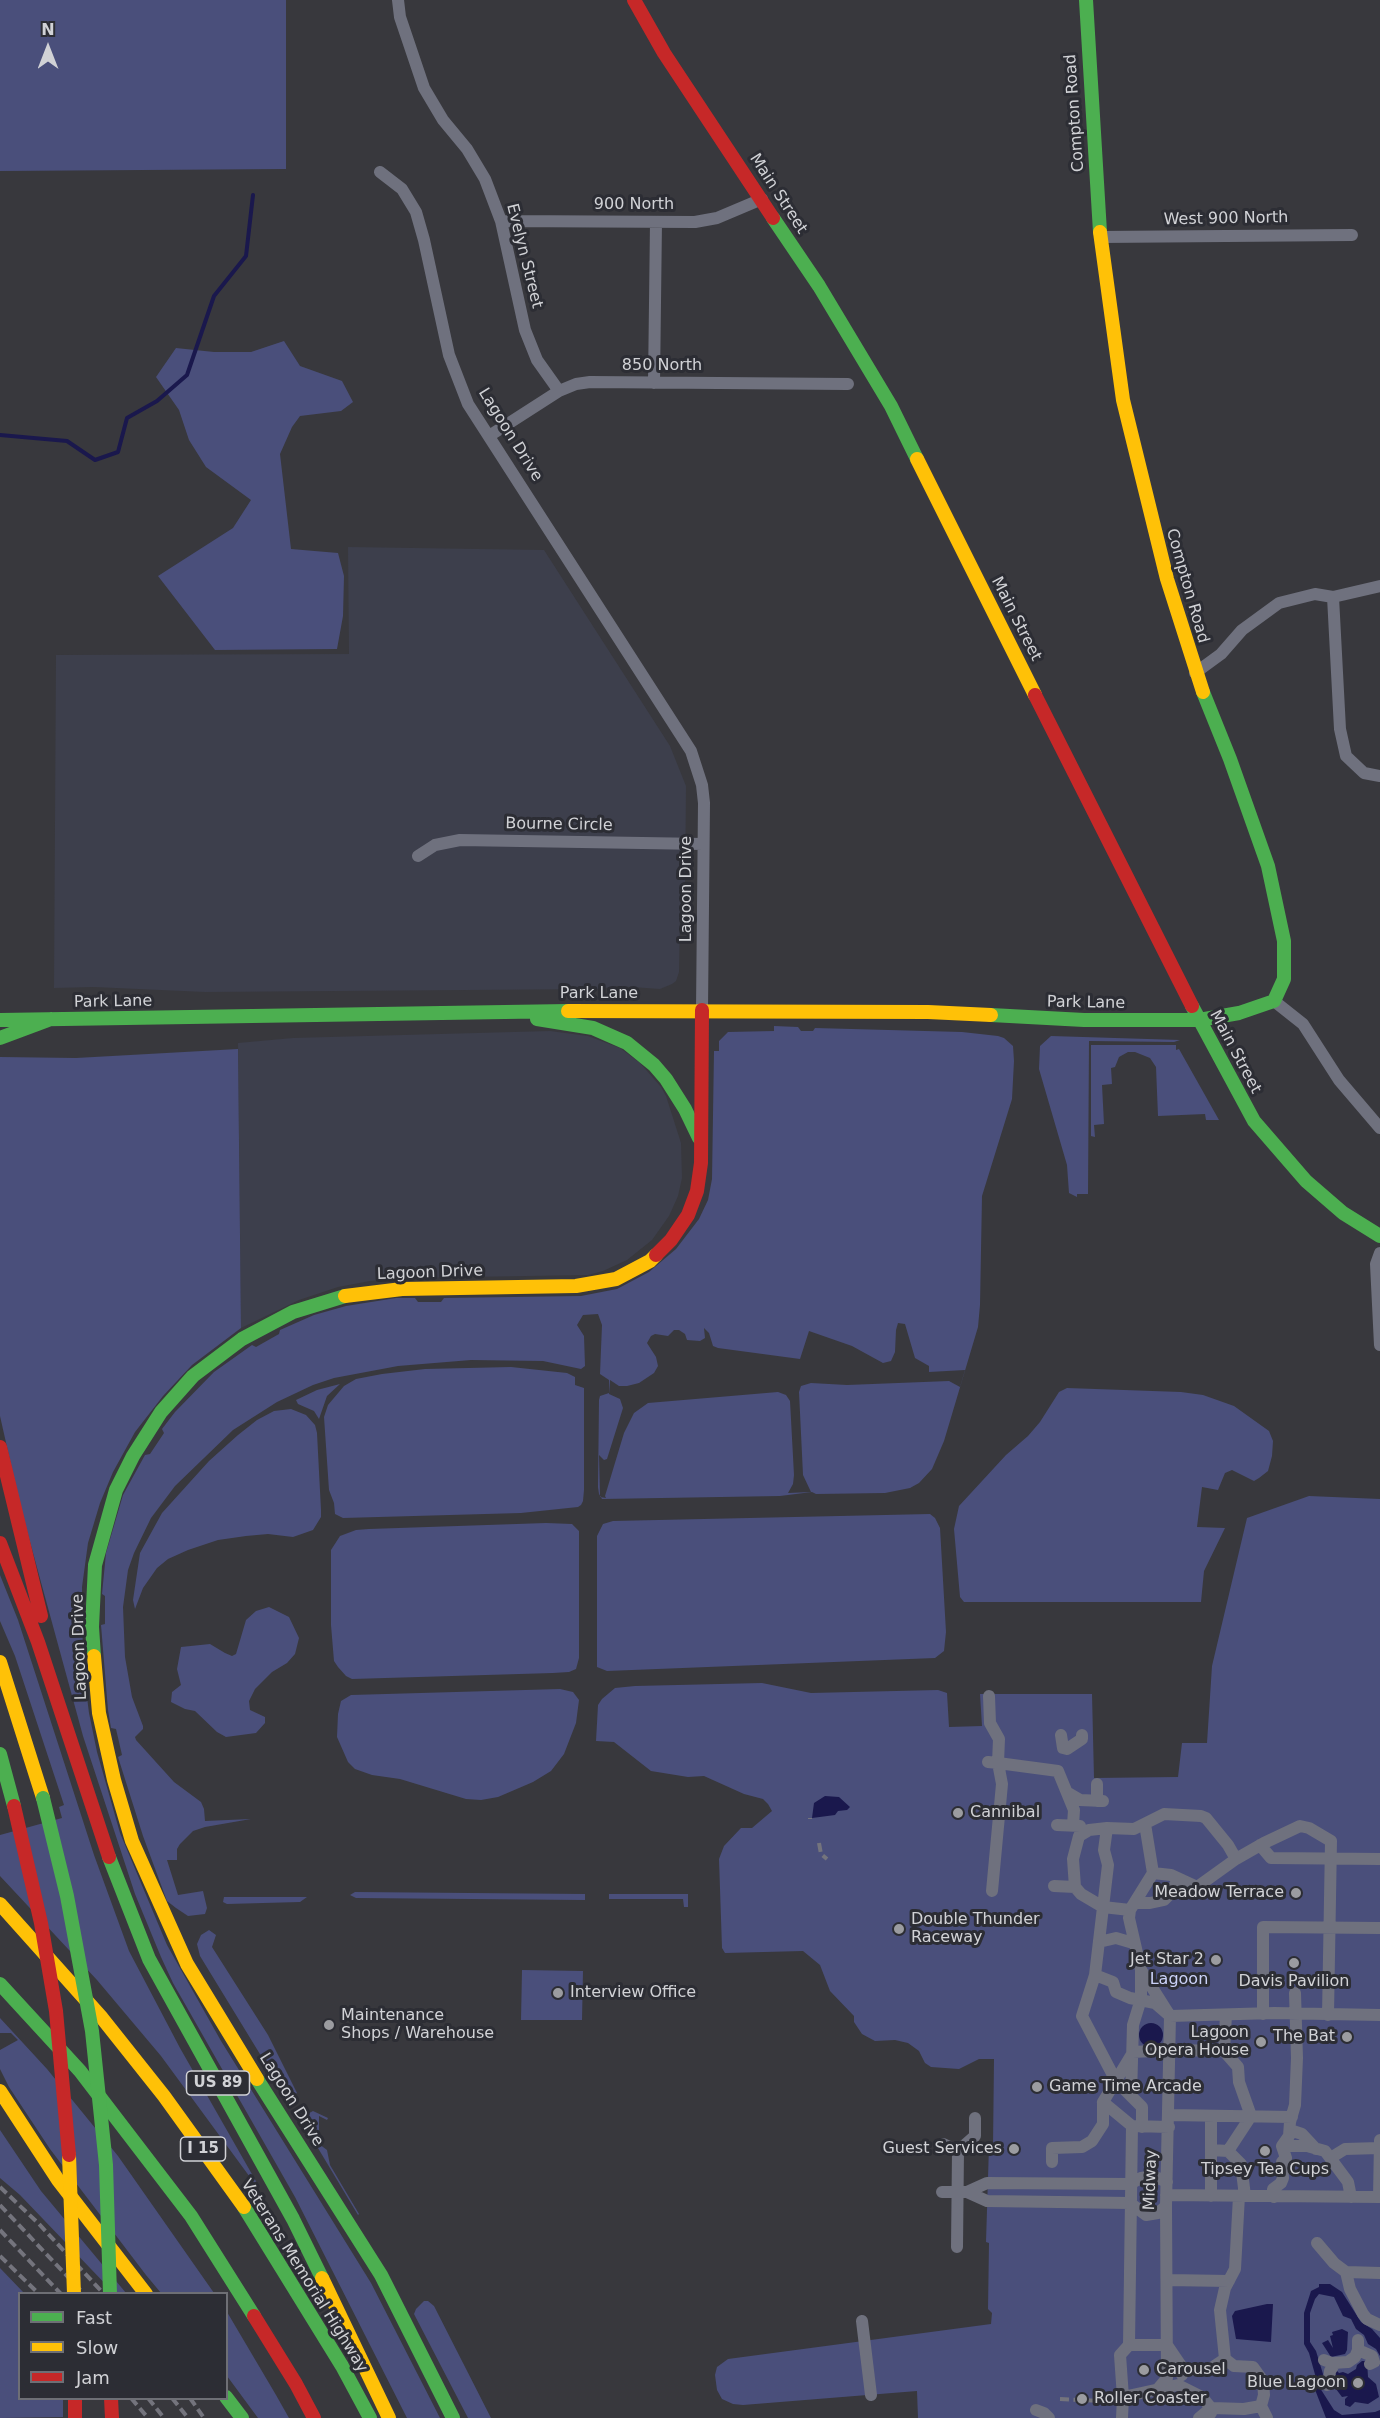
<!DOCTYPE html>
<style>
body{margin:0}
#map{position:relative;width:1380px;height:2418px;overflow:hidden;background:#38383d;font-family:"DejaVu Sans",sans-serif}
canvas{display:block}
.legend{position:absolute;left:18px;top:2292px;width:210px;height:108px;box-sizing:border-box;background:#2c2d34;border:2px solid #6e6f75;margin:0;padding:8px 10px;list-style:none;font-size:18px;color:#d1d2d6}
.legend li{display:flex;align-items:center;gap:12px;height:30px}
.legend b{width:30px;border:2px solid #6e6f75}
.north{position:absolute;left:18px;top:18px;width:60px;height:60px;-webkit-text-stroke:4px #2c2d34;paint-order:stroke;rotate:0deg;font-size:16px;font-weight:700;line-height:24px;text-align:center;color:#d1d2d6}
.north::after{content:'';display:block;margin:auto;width:21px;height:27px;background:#d1d2d6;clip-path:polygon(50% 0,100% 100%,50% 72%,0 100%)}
</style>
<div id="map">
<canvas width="1380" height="2418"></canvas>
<ul class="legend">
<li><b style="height:8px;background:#4caf50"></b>Fast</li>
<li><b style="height:8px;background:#ffc107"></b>Slow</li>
<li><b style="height:8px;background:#c62828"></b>Jam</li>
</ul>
<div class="north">N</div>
</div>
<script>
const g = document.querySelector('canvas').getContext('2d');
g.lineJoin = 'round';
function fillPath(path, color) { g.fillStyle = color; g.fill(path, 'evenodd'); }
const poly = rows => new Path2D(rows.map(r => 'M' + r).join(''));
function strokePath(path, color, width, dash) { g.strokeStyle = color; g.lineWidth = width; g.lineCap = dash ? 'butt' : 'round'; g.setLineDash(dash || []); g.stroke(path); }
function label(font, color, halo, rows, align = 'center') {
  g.font = font + ' "DejaVu Sans",sans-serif'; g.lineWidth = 6; g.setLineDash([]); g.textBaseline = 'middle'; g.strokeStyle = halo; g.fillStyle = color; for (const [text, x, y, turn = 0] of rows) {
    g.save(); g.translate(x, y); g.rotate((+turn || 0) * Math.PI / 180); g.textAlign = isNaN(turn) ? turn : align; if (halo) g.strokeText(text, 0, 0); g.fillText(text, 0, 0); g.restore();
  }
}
fillPath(poly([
 [348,547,544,550,670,746,686,786,685,895,680,916,679,972,676,981,672,984,660,989,618,986,598,989,205,992,94,987,54,988,56,655,349,654],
 [550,1031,588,1036,620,1048,640,1063,661,1087,666,1096,681,1143,682,1178,678,1196,669,1216,652,1240,627,1260,603,1271,588,1275,405,1278,370,1281,338,1287,299,1300,241,1328,238,1043,293,1038]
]), '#3d3f4c');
fillPath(poly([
 [0,0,286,0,286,169,0,171],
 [284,341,300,366,342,381,353,402,341,411,300,416,292,427,280,454,291,549,338,553,344,576,343,616,337,649,215,650,158,576,233,528,251,500,206,467,189,440,179,410,156,377,176,348,214,352,251,352],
 [774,1026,798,1027,801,1031,813,1031,815,1028,962,1032,998,1036,1004,1038,1013,1046,1014,1061,1012,1099,982,1196,980,1305,978,1327,944,1441,932,1469,919,1483,910,1488,885,1493,816,1494,812,1492,780,1496,602,1499,599,1494,598,1487,599,1400,600,1396,609,1393,609,1380,600,1374,602,1325,598,1314,583,1315,577,1325,584,1336,585,1366,581,1369,543,1361,471,1360,398,1366,334,1378,313,1385,277,1402,233,1430,175,1486,151,1518,134,1553,128,1570,123,1607,125,1657,132,1697,143,1726,143,1729,135,1737,136,1740,174,1782,201,1802,204,1809,205,1821,251,1819,205,1827,193,1831,180,1844,177,1849,177,1860,167,1860,178,1895,203,1891,207,1908,205,1914,188,1916,176,1908,167,1901,164,1893,143,1836,118,1757,122,1755,116,1729,111,1728,108,1710,101,1625,105,1624,105,1596,102,1594,106,1553,123,1495,145,1455,150,1454,164,1433,162,1429,175,1412,214,1372,252,1345,256,1347,279,1334,280,1330,314,1315,346,1306,396,1298,415,1298,418,1302,441,1302,444,1298,581,1296,617,1289,649,1272,676,1249,699,1219,708,1200,712,1179,714,1051,719,1051,719,1041,728,1032,774,1031],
 [898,1323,905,1324,915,1358,929,1366,929,1372,965,1370,960,1387,949,1381,847,1385,811,1383,801,1386,799,1392,803,1475,811,1492,788,1493,793,1484,794,1475,790,1401,786,1395,778,1392,648,1403,634,1413,624,1433,605,1496,606,1498,600,1497,599,1455,604,1460,607,1459,623,1408,620,1399,609,1394,610,1380,619,1386,627,1386,639,1383,654,1373,658,1366,656,1357,647,1343,651,1336,655,1334,668,1336,674,1330,679,1330,685,1334,687,1340,700,1341,705,1338,704,1328,709,1333,713,1346,718,1348,800,1359,809,1331,852,1346,883,1363,891,1361,895,1352,896,1330],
 [1051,1036,1180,1040,1174,1042,1089,1041,1088,1194,1077,1194,1077,1197,1069,1193,1067,1165,1039,1069,1040,1046],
 [1091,1045,1176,1045,1176,1050,1179,1049,1219,1120,1206,1120,1205,1114,1158,1116,1156,1067,1150,1058,1135,1052,1128,1052,1119,1057,1115,1067,1111,1068,1112,1084,1102,1085,1104,1124,1094,1125,1095,1137,1091,1136],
 [238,1049,241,1328,192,1365,163,1396,135,1432,113,1472,100,1503,88,1543,82,1587,83,1666,89,1713,97,1752,120,1833,167,1945,221,2041,371,2283,440,2418,407,2418,295,2197,173,1983,161,1957,135,1894,83,1736,21,1509,0,1416,0,1057,76,1058],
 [511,1367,567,1373,575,1377,575,1385,584,1388,584,1490,583,1501,581,1505,578,1507,521,1513,343,1518,335,1514,334,1503,329,1490,324,1417,328,1405,344,1386,356,1379,382,1374,425,1369],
 [340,1384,327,1396,319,1419,314,1411,298,1404,296,1400,317,1390],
 [1067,1388,1181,1392,1203,1395,1234,1406,1269,1431,1273,1441,1272,1456,1268,1471,1259,1478,1254,1481,1232,1470,1225,1473,1218,1490,1202,1487,1197,1527,1225,1528,1204,1571,1201,1602,964,1602,960,1597,954,1529,959,1506,1006,1455,1028,1436,1040,1422,1059,1392],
 [291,1409,306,1415,315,1425,317,1433,321,1510,321,1517,313,1530,293,1537,268,1534,246,1536,218,1540,188,1550,168,1559,157,1568,143,1588,135,1609,133,1600,140,1553,162,1513,209,1461,238,1435,257,1420,274,1411],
 [1309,1496,1380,1499,1380,2418,918,2418,917,2391,743,2405,733,2404,722,2399,717,2390,715,2375,717,2367,728,2359,991,2324,992,2313,988,2309,989,2243,986,2242,989,2146,993,2146,994,2059,979,2059,959,2069,931,2067,925,2063,919,2051,908,2043,895,2040,875,2041,862,2034,854,2022,854,2016,830,1991,820,1965,803,1951,725,1953,722,1948,719,1859,724,1846,741,1828,752,1828,772,1811,768,1804,763,1799,744,1794,704,1776,688,1777,651,1771,614,1742,596,1741,598,1705,602,1699,615,1688,635,1686,762,1683,811,1693,938,1690,947,1693,949,1727,982,1726,980,1694,1092,1694,1094,1778,1178,1777,1182,1743,1207,1743,1212,1666,1247,1518],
 [930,1514,935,1518,940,1528,946,1632,944,1651,935,1658,607,1671,597,1667,597,1536,603,1524,613,1521],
 [546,1523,572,1524,579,1531,579,1658,576,1669,569,1672,553,1673,352,1679,346,1676,338,1667,334,1661,331,1625,331,1550,340,1536,356,1530,369,1529],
 [0,1575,18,1620,94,1855,129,1951,180,2048,257,2183,255,2184,161,2056,97,1980,0,1876,0,1835,62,1818,59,1807,64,1805,15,1656,0,1621],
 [269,1607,289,1617,299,1638,295,1654,287,1663,272,1672,255,1689,249,1701,250,1710,265,1717,265,1723,256,1733,226,1737,217,1732,195,1711,185,1709,171,1702,172,1692,181,1685,177,1669,181,1647,210,1644,225,1653,232,1656,236,1654,246,1620,256,1611],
 [560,1689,573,1692,579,1700,576,1723,564,1754,551,1771,533,1782,498,1797,481,1800,466,1799,400,1779,372,1775,355,1769,348,1762,337,1737,338,1714,341,1701,351,1695],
 [355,1892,585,1894,585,1900,356,1898,350,1895],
 [609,1894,688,1894,688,1907,684,1907,683,1899,609,1899],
 [224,1897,307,1897,300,1902,227,1904,223,1902],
 [209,1930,216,1935,212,1947,268,2035,297,2093,295,2094,284,2090,277,2082,200,1956,197,1944,201,1935],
 [522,1970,583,1971,582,2020,521,2020],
 [0,2018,47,2069,118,2156,214,2293,161,2293,146,2275,50,2149,9,2087,0,2069,0,2050,18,2040,11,2033,0,2033],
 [313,2111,328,2118,327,2120,319,2116,319,2144,327,2150,330,2165,359,2214,358,2215,300,2118],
 [0,2130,41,2191,126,2293,114,2293,20,2195,0,2178],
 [0,2268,24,2293,20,2294,20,2398,63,2399,63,2417,0,2418],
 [424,2301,428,2301,434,2306,491,2418,468,2418,414,2314,416,2309],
 [227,2312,276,2395,289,2418,258,2418,227,2376]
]), '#4a4f7b');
fillPath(poly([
 [825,1796,839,1797,850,1807,847,1810,838,1811,835,1815,812,1818,814,1803],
 '1139 2035a12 12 0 1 1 24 0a12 12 0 1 1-24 0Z',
 [1319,2284,1330,2284,1342,2292,1361,2322,1372,2329,1380,2338,1380,2356,1376,2349,1368,2344,1364,2335,1356,2329,1351,2319,1343,2316,1334,2297,1319,2294,1315,2299,1310,2313,1310,2342,1316,2351,1323,2374,1320,2388,1334,2410,1342,2415,1375,2412,1380,2410,1380,2418,1326,2418,1314,2387,1316,2378,1309,2353,1304,2344,1304,2313,1311,2291,1319,2287],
 [1267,2304,1273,2304,1271,2342,1236,2339,1232,2316,1235,2311],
 [1342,2329,1348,2332,1347,2350,1345,2354,1331,2357,1322,2343,1328,2340,1333,2348,1330,2336,1333,2335,1332,2332],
 [1362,2361,1367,2361,1368,2377,1376,2384,1379,2397,1368,2404,1355,2402,1350,2407,1345,2405,1345,2399,1348,2396,1342,2397,1336,2389,1341,2382,1333,2374,1337,2371,1339,2373,1343,2372,1348,2374,1356,2369,1357,2365]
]), '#1a184d');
strokePath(poly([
 [0,435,67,441,95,460,118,452,127,418,157,401,187,375,214,296,246,256,253,195]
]), '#1a184d', 4);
strokePath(poly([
 [398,0,400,17,424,88,443,120,467,149,485,179,501,221,525,330,537,360,559,391],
 [380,172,402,189,416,212,424,240,449,355,468,404,691,751,702,785,704,803,702,1010],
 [501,221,695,222,717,218,762,199],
 [1100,237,1352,235],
 [654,383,656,222],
 [489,436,559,391,576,384,590,382,848,384],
 [1333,597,1340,729,1346,756,1364,773,1380,776],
 [1195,673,1221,654,1242,630,1279,603,1315,594,1333,597,1380,586],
 [418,856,435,845,460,840,703,844],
 [1274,1001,1303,1024,1339,1080,1380,1128],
 [1380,1253,1376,1264,1380,1345],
 [989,1696,990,1723,999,1739,998,1763,1058,1771,1074,1810,1073,1825],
 [1061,1735,1063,1748,1067,1749,1082,1739,1082,1735],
 [988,1762,998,1763,1002,1784,992,1891],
 [1097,1784,1097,1801],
 [1068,1793,1080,1800,1103,1801],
 [1057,1825,1080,1826],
 [1107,1828,1089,1830,1079,1836,1073,1859,1075,1887,1081,1894,1103,1907,1130,1910],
 [1260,1845,1271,1858,1380,1859],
 [1236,1859,1264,1843,1300,1826,1309,1828,1331,1841,1328,2015],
 [1153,1873,1171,1875,1197,1887,1236,1859,1228,1845,1206,1818,1201,1816,1164,1814,1134,1829,1107,1828,1104,1850,1108,1865,1095,1975,1113,1982,1116,1992,1130,1998,1155,2003,1170,2016,1274,2013,1380,2015],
 [1054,1886,1075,1887],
 [1135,1903,1150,1903,1164,1900,1171,1893,1178,1879],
 [1099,1942,1116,1938,1133,1943],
 [1141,1970,1170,2016,1166,2206,1167,2378,1157,2390],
 [1095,1975,1082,2016,1116,2081,1142,2107,1142,2127],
 [1263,2014,1263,1927,1380,1928],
 [1226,2015,1224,2051,1238,2067,1239,2082,1251,2116,1228,2151],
 [1133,2052,1173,2050,1224,2051],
 [1132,2054,1103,2102,1132,2126,1169,2127],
 [1131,2096,1133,2025,1141,1999,1141,1970,1129,1918,1130,1910,1153,1873,1145,1824],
 [1169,2115,1292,2117],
 [1211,2116,1211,2150,1228,2151,1241,2164,1245,2196],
 [1290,2130,1302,2134,1316,2149],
 [943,2144,958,2151],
 [1282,2146,1307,2146,1325,2151,1348,2182,1351,2197],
 [1332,2157,1345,2149,1379,2148],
 [1052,2162,1052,2148,1082,2147,1092,2141,1103,2124,1103,2102],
 [942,2192,967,2192,987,2183,1130,2184,1141,2178,1153,2176,1167,2182],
 [967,2192,987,2201,1130,2203,1146,2215,1158,2213,1166,2206],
 [1166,2195,1380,2197],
 [1211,2196,1211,2150],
 [1239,2196,1235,2269,1225,2288,1220,2310,1225,2359,1234,2366,1253,2367,1263,2381,1264,2395,1261,2406,1267,2418],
 [1274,2197,1273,2189,1281,2183,1283,2178,1282,2162,1286,2158,1282,2146,1289,2136,1290,2122,1295,2105,1297,2058,1295,1993],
 [1379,2197,1380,2140],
 [1317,2243,1334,2263,1346,2272,1380,2273],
 [957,2247,958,2151,975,2136,975,2118],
 [1346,2272,1350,2289,1363,2314,1367,2319,1380,2325],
 [1167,2280,1229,2281],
 [862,2321,871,2395],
 [1129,2345,1167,2345,1184,2370],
 [1358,2350,1372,2356,1374,2362,1370,2364],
 [1324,2360,1332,2363,1348,2362,1355,2357,1358,2350,1358,2340],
 [1182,2375,1184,2370,1210,2369,1225,2359],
 [1327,2385,1329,2383,1330,2371,1335,2363],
 [1123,2397,1178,2385,1202,2397,1211,2408,1199,2418],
 [1036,2410,1044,2413,1049,2418],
 [1211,2413,1211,2408,1244,2409,1261,2406],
 [1122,2418,1123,2397,1120,2355,1129,2345,1132,2126]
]), '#6f717e', 12);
strokePath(poly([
 [1086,0,1100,232],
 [773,218,819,286,891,406,917,459],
 [1192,1006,1254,1121,1306,1181,1343,1213,1380,1236],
 [991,1015,1084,1020,1199,1020,1239,1013,1274,1001,1284,979,1284,941,1268,866,1230,759,1203,692],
 [537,1019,593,1028,627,1043,654,1065,666,1079,685,1109,699,1138],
 [0,1020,568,1011],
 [0,1038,51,1019],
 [94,1656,92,1627,95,1565,116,1490,133,1456,161,1412,193,1376,242,1339,293,1312,345,1296],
 [0,1754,14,1806],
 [109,1857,149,1959,293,2219,322,2278],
 [0,1984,80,2071,191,2216,254,2316],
 [257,2079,381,2275,453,2418],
 [244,2207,342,2366,370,2418],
 [226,2397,242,2418]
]), '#4caf50', 14);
strokePath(poly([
 [1100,232,1123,400,1167,579,1203,692],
 [917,459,1035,695],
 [568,1011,928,1012,991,1015],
 [345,1296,402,1289,576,1286,616,1279,650,1261,656,1255],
 [94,1656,99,1713,114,1780,132,1841,187,1964,257,2079],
 [0,1662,43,1798],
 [0,1904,102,2018,164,2096,244,2207],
 [0,2091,58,2180,146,2294],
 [322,2278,389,2418]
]), '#ffc107', 14);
strokePath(poly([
 [634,0,664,53,773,218],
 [1035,695,1192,1006],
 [656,1255,671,1240,688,1215,697,1191,701,1163,702,1010],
 [0,1447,41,1616],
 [0,1543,38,1642,109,1857],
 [254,2316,296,2384,314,2418],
 [75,2398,75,2418],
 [111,2398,112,2418]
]), '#c62828', 14);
strokePath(poly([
 [810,1818,810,1819],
 [819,1843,821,1854,827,1859],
 [0,2187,39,2224,104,2294],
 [0,2205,84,2294],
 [0,2230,61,2294],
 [0,2256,39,2294],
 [131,2398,148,2418],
 [148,2398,164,2418],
 [172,2398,188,2418],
 [190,2398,204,2418],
 [1060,2399,1101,2401]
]), '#74747d', 4, [9, 4.5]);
strokePath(poly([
 [43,1798,67,1896,92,2031,106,2165,110,2294]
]), '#4caf50', 14);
strokePath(poly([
 [69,2155,74,2294]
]), '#ffc107', 14);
strokePath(poly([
 [14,1806,41,1923,56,2011,69,2155]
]), '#c62828', 14);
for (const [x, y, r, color] of [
 [958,1813,6,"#9b9ca0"],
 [1296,1893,6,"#9b9ca0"],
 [899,1929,6,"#9b9ca0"],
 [1216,1960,6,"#9b9ca0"],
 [1294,1963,6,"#9b9ca0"],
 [558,1993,6,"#9b9ca0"],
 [329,2025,6,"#9b9ca0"],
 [1347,2037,6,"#9b9ca0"],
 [1261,2042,6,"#9b9ca0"],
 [1037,2087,6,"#9b9ca0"],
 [1014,2149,6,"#9b9ca0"],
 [1265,2151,6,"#9b9ca0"],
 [1144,2370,6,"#9b9ca0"],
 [1358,2383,6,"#9b9ca0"],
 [1082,2399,6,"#9b9ca0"]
]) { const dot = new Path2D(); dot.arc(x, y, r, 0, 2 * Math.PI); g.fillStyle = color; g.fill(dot); strokePath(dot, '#2c2d34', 2); }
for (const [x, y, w] of [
 [218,2083,63],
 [203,2149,45]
]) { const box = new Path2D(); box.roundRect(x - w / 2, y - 12, w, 24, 4.5); g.fillStyle = '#2c2d34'; g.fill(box); strokePath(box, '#d1d2d6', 1.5); }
label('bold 15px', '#d1d2d6', null, [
 ["US 89",218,2083],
 ["I 15",203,2149]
]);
label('16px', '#d1d2d6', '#2c2d34', [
 ["Compton Road",1075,113,-94],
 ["Main Street",778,194,57],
 ["900 North",634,205],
 ["West 900 North",1226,219,-1],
 ["Evelyn Street",524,256,76],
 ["850 North",662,366],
 ["Lagoon Drive",510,435,58],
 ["Compton Road",1187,586,74],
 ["Main Street",1016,619,63],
 ["Bourne Circle",559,825,1],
 ["Lagoon Drive",687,889,-90],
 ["Park Lane",599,994],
 ["Park Lane",113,1002,-1],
 ["Park Lane",1086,1003,1],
 ["Main Street",1235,1052,62],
 ["Lagoon Drive",430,1273,-2],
 ["Lagoon Drive",80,1647,-92],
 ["Lagoon Drive",291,2100,58],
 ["Midway",1151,2180,-88],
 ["Veterans Memorial Highway",304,2276,58]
]);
label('16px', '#d1d2d6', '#2c2d34', [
 ["Cannibal",970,1813],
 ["Meadow Terrace",1284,1893,"right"],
 ["Double Thunder",911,1920],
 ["Raceway",911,1938],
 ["Jet Star 2",1204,1960,"right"],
 ["Davis Pavilion",1294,1982,"center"],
 ["Interview Office",570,1993],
 ["Maintenance",341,2016],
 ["Shops / Warehouse",341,2034],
 ["Lagoon",1249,2033,"right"],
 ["Opera House",1249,2051,"right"],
 ["The Bat",1335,2037,"right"],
 ["Game Time Arcade",1049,2087],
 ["Guest Services",1002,2149,"right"],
 ["Tipsey Tea Cups",1265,2170,"center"],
 ["Carousel",1156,2370],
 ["Blue Lagoon",1346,2383,"right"],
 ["Roller Coaster",1094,2399]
], 'left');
label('16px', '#cbd2f8', '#2c2d34', [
 ["Lagoon",1179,1980]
]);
</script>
